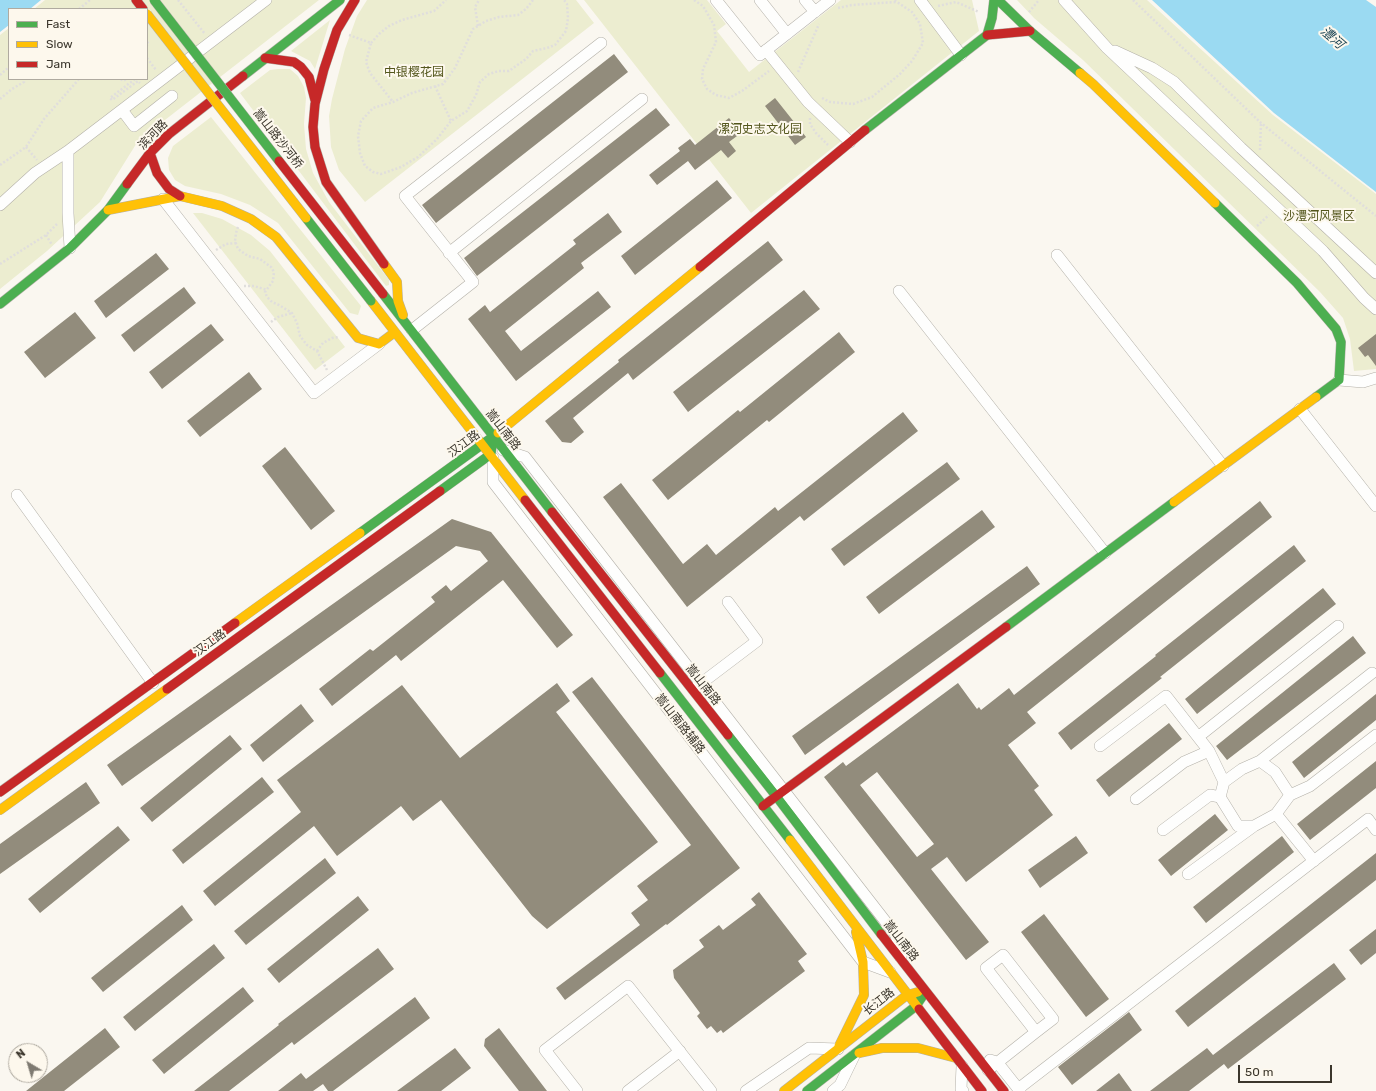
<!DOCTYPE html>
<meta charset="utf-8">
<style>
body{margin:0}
#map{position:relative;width:1376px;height:1091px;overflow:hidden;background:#faf7f0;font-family:Rubik,sans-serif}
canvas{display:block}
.legend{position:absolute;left:8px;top:8px;width:140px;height:72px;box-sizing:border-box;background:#fdf8ed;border:1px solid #afaaa0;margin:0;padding:5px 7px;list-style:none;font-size:12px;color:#3b362c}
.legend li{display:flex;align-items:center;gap:8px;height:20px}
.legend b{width:20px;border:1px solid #afaaa0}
.north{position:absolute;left:8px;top:1043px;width:40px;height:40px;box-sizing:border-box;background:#fdf8ed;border:1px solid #afaaa0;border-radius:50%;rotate:322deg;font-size:11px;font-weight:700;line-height:16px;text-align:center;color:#3b362c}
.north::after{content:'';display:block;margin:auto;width:14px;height:18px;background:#7e7a71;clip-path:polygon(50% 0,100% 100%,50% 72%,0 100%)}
.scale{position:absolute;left:1238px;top:1065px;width:94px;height:18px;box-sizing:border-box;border:2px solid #3b362c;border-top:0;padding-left:5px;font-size:12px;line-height:14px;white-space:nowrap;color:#3b362c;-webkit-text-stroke:3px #fdf8ed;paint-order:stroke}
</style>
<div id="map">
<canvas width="1376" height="1091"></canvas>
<ul class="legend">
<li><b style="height:5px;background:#4caf50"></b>Fast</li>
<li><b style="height:5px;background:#ffc107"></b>Slow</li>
<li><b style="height:5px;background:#c62828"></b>Jam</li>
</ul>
<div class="north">N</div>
<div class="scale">50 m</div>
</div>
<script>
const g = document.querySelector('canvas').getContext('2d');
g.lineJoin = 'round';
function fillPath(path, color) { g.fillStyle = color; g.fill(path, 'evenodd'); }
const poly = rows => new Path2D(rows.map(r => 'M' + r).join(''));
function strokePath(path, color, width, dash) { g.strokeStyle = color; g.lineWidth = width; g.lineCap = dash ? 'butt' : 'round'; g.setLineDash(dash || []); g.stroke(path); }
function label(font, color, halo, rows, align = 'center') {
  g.font = font + ' Rubik,"Noto Sans SC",sans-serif'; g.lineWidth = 4; g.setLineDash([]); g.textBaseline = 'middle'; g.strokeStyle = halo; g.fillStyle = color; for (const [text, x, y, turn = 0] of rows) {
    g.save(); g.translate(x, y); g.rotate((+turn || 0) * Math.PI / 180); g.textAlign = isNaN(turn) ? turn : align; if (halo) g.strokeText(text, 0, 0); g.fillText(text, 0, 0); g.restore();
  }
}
fillPath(poly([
 [45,0,319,0,138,141,100,202,47,251,0,289,0,35,9,28,9,79,147,79,147,9,34,9],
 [367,0,576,0,594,23,365,202,339,170,331,147,329,116,332,99,345,49,357,16],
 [584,0,707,0,726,24,717,31,749,72,841,0,972,0,979,31,751,213],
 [1017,0,1147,0,1273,115,1376,194,1376,369,1354,371,1350,339,1343,318,1320,292,1083,60,1034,18],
 [330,20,315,69,310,61,291,51],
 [278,69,290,69,298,76,304,87,306,98,304,124,306,149,313,173,329,202,389,280,389,285,386,286,240,93,270,70],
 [211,117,361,306,358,315,350,313,278,223,250,205,221,194,185,186,175,180,169,170,168,158,173,146],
 [193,213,202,213,222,219,251,235,270,251,345,347,315,370]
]), '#ecedd0');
fillPath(poly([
 [0,0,41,0,30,9,9,9,9,25,0,32],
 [1152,0,1366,0,1376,7,1376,192,1274,113]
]), '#9bdaf2');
fillPath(poly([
 [614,54,628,72,436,223,422,205],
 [775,98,806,137,795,145,765,106],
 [656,108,670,125,477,276,464,258],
 [729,118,741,133,729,142,736,151,728,158,721,150,695,170,688,161,657,185,649,175,680,151,678,148,690,139,695,145],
 [717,180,732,198,635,275,621,256],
 [608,213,622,232,581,263,584,268,505,331,521,351,598,291,611,307,516,381,468,319,485,305,490,312,576,244,573,240],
 [768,241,783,260,633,380,628,373,573,418,584,432,571,443,562,442,545,421,619,362,618,360],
 [156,253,169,269,106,318,94,301],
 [184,287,196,303,134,352,121,335],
 [804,290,820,309,688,412,673,392],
 [75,312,96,338,45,378,24,352],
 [211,324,224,340,162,389,149,372],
 [839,332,855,352,769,422,767,420,668,500,652,480,738,410,740,412],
 [1376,334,1376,366,1368,355,1365,357,1358,348],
 [249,372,262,389,200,437,187,421],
 [903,412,918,431,804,521,800,516,687,607,603,497,621,483,683,564,707,544,716,555,775,507,778,511],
 [285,447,335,511,311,530,262,466],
 [947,462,960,479,844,566,831,549],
 [1260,501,1272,517,1027,712,1036,723,1008,745,1039,786,1034,790,1053,815,966,882,947,857,931,869,989,942,966,960,824,777,843,762,846,766,958,683,977,709,979,707,981,710,1009,688,1014,695],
 [877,772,934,844,917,857,860,785],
 [982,510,995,527,879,614,866,597],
 [452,519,491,532,573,635,557,648,503,580,401,661,396,655,332,706,319,689,370,649,373,651,435,602,431,597,446,585,451,591,488,561,480,551,456,546,122,786,107,765],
 [1294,545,1306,561,1160,677,1162,678,1071,750,1058,733,1156,656,1155,655],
 [1027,566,1040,584,805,755,792,736],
 [1323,588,1336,604,1197,714,1185,699],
 [1353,636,1366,653,1227,760,1216,746],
 [592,677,740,868,667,925,666,924,565,1000,556,988,640,925,631,913,648,900,637,886,691,845,572,692],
 [557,683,570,701,556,712,658,842,547,929,532,916,441,800,413,821,401,806,337,856,314,826,215,906,203,891,301,812,277,780,402,685,460,758],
 [1376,694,1376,720,1304,778,1292,762],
 [301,704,314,721,263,762,250,745],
 [1169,723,1182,739,1109,797,1096,780],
 [230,735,242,749,152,822,140,808],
 [1376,761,1376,788,1310,840,1297,824],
 [262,777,274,792,183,864,172,850],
 [86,782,100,803,0,874,0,844],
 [1215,814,1228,830,1171,876,1158,860],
 [118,826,130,840,40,913,28,899],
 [1076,836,1088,853,1040,888,1028,870],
 [1282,836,1294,852,1206,923,1193,907],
 [1376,853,1376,880,1188,1027,1175,1011],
 [325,858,336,873,246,945,234,931],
 [759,892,807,954,798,961,805,971,723,1033,721,1030,717,1033,711,1026,707,1029,697,1016,700,1013,674,978,673,970,704,947,699,940,719,925,723,930,756,905,751,899],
 [358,896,369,910,279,983,267,969],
 [182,905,193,920,103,992,91,978],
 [1044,914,1109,999,1086,1017,1021,932],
 [1376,929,1376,953,1361,965,1349,950],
 [214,944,225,958,135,1031,123,1017],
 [378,948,394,969,294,1045,292,1042,229,1091,194,1091,279,1025,278,1024],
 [1334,963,1346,979,1228,1069,1224,1064,1189,1091,1150,1091,1207,1048,1213,1055],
 [243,987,254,1001,164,1074,152,1060],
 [415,997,430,1018,333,1091,328,1091,323,1084,313,1091,278,1091,301,1073,306,1079],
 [1129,1012,1142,1030,1072,1085,1058,1067],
 [105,1028,120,1047,64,1091,26,1091],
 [499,1028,547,1091,519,1091,484,1046,485,1039],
 [455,1048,471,1068,441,1091,397,1091],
 [1119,1073,1132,1091,1096,1091]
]), '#928c7c');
const street = poly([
 [716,0,760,55,830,0],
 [760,0,787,34],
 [805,0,815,12],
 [920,0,961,55],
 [1064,0,1107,48,1323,251,1364,298,1376,309],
 [766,50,808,102,850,142],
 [1115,51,1152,68,1174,82,1241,148,1376,273],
 [122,110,134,126,172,96],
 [68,151,68,213,70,248],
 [163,199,314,393,379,344],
 [0,205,35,173,68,151,266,0],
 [449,253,642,99],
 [1057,255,1223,466],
 [899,291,1105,553],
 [412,330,473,282,405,196,601,43],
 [1339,380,1363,382,1376,378],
 [1300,409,1376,506],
 [503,450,525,457,896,935,901,958],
 [493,458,493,482,863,962,890,972],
 [17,495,153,683],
 [695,688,757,641,728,602],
 [1198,737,1338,626],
 [1100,746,1166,696,1209,751,1224,782],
 [1260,761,1372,673],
 [1290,795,1310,786,1376,735],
 [1136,799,1184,762,1209,751],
 [1276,814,1254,826,1238,826,1220,797,1224,782,1242,769,1260,761,1275,772,1290,795,1276,814,1314,861],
 [1163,830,1210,795,1220,797],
 [1188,874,1254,826],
 [990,1060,997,1062,1020,1091],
 [962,1066,961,1089,963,1091],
 [988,1070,1036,1032,1053,1019,1003,955,986,968,1036,1032],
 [1018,1089,1368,819,1376,830],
 [577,1091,545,1050,628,986,711,1091],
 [628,1091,680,1051],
 [746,1091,809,1048,838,1049],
 [833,1091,840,1085,854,1056]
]);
const fast = poly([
 [998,0,1030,31,1080,73],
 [243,76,340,0],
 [865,130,987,35,992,18,994,0],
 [1215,203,1297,283,1336,329,1341,342,1339,380,1316,397],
 [383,294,552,512],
 [0,304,70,248,108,210,127,184],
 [440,491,491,454,492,445],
 [360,533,498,433],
 [1006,627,1174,502],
 [660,673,790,840],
 [728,735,776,796,881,934],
 [807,1091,916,1006,922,997]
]);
const slow = poly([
 [1080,73,1093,84,1215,203],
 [108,210,180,196,222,206,251,219,276,237,358,338,379,344,395,332],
 [384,264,397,282,398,301,403,315],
 [371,301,525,500],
 [498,433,700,267],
 [1174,502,1316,397],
 [235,623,360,533],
 [0,810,167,689],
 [790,840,919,1009],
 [839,1046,864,995,863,962,856,932],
 [859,1053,882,1048,918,1048,956,1058],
 [784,1091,907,995,918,992]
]);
const jam = poly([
 [136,0,143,9],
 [355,0,337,30,324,69,315,104,313,127,315,147,326,182,384,264],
 [987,35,1030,31],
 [265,58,294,62,301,67,309,77,315,100],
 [150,153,157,173,169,189,180,196],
 [127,184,150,153,169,134,243,76],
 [700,267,865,130],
 [525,500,660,673],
 [552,512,728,735],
 [167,689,440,491],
 [0,792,235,623],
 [763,806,1006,627],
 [881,934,1004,1091],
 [919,1009,982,1091]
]);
strokePath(street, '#b3b0a8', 12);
strokePath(fast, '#b3b0a8', 10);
strokePath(slow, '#b3b0a8', 10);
strokePath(jam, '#b3b0a8', 10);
strokePath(poly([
 [178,0,205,34],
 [533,0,526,9,518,15,499,17,486,21,473,29,455,68,443,84,412,93,393,102,373,108,361,121,358,136,360,153,365,166,373,172,381,174,401,167,418,157,437,139,451,121,467,111,476,95,480,82,489,74,499,71,509,71,526,59,533,51,547,48,555,45,566,31,568,18,567,4,564,0],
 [694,0,703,6,714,25,716,42,703,69,702,79,707,89,716,95,729,98,742,91,769,71],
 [1133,0,1261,123,1376,216],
 [938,6,956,2,979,12],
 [838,8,852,5,896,2],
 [79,9,90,0],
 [1029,12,1039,0],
 [478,26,475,7,479,0],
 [349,35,371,43,366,62,370,73,393,102],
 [147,42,149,44,147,45],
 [371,43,379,34,389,26,402,20,434,11,446,0],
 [147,58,156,70],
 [798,72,819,24],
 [0,75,9,67],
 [121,79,123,81,126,79],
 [135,79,110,98,112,100,138,81,140,83],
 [435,86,451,121],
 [822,98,830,102,853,104,872,97,900,74,912,61,923,43,920,24,912,12,894,0],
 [0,99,12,89,24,82,23,79],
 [810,118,810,124,816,133,828,145],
 [26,147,37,160],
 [1260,150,1261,123],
 [0,165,26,147,44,119,79,79],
 [1257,226,1269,215],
 [238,227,236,233,235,241,238,249,248,256,260,259,271,267,274,272,273,281,265,292,267,297,272,302,279,305,292,313,297,323,300,336,307,345,317,351,327,370],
 [46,235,52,245],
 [216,250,226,244,236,243],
 [0,264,46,235,57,224],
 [244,286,254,286,267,290],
 [271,322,278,317,292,313],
 [317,351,323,343,332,338,339,337]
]), '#e0dedc', 2.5, [2, 2]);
strokePath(street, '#fefefd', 11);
strokePath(fast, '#4caf50', 9);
strokePath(slow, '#ffc107', 9);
strokePath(jam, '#c62828', 9);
const fastBridge = poly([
 [154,0,279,161],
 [306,218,371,301]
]);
const slowBridge = poly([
 [147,14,306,218]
]);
const jamBridge = poly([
 [279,161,383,294]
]);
strokePath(fastBridge, '#b3b0a8', 10, []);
strokePath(slowBridge, '#b3b0a8', 10, []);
strokePath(jamBridge, '#b3b0a8', 10, []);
strokePath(fastBridge, '#4caf50', 9);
strokePath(slowBridge, '#ffc107', 9);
strokePath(jamBridge, '#c62828', 9);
label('12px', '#53561c', '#fdf8ed', [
 ["中银樱花园",414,73],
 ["漯河史志文化园",760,130],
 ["沙澧河风景区",1319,217]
]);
label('12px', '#3b362c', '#fdf8ed', [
 ["滨河路",153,135,-46],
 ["嵩山路沙河桥",278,139,52],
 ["嵩山南路",503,430,52],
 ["汉江路",464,444,-36],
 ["汉江路",210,643,-36],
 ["嵩山南路",703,685,52],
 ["嵩山南路辅路",680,724,52],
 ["嵩山南路",901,941,52],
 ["长江路",879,1002,-38]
]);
label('italic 13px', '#1c4555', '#fdf8ed', [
 ["澧河",1332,38,41]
]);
</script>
